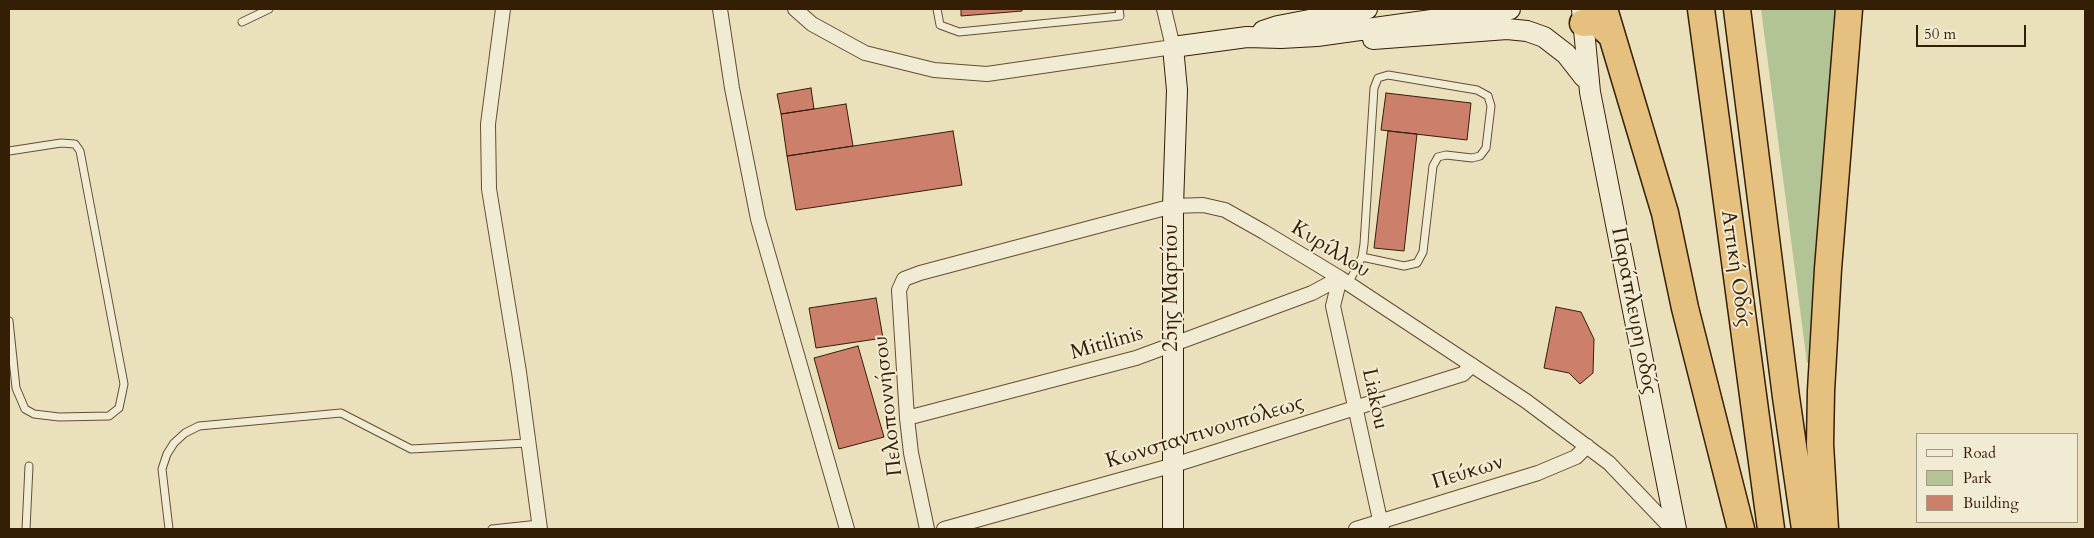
<!DOCTYPE html>
<meta charset="utf-8">
<style>
body{margin:0}
#map{position:relative;width:2094px;height:538px;overflow:hidden;background:#ebe0bc;font-family:Cardo,serif}
canvas{display:block}
.frame{position:absolute;inset:0;border:10px solid #351e06;pointer-events:none}
.legend{position:absolute;left:1916px;top:433px;width:162px;height:90px;box-sizing:border-box;background:#f2ebd3;border:1px solid #a69981;margin:0;padding:6px 9px;list-style:none;font-size:15px;color:#351e06}
.legend li{display:flex;align-items:center;gap:10px;height:25px}
.legend b{width:25px;border:1px solid #a69981}
.scale{position:absolute;left:1916px;top:25px;width:110px;height:22px;box-sizing:border-box;border:2px solid #351e06;border-top:0;padding-left:6px;font-size:15px;line-height:18px;white-space:nowrap;color:#351e06;-webkit-text-stroke:4px #f2ebd3;paint-order:stroke}
</style>
<div id="map">
<canvas width="2094" height="538"></canvas>
<div class="frame"></div>
<ul class="legend">
<li><b style="height:6px;background:#f2ebd3"></b>Road</li>
<li><b style="height:14px;background:#b2c395"></b>Park</li>
<li><b style="height:14px;background:#cc806c"></b>Building</li>
</ul>
<div class="scale">50 m</div>
</div>
<script>
const g = document.querySelector('canvas').getContext('2d');
g.lineJoin = 'round';
function fillPath(path, color) { g.fillStyle = color; g.fill(path, 'evenodd'); }
const poly = rows => new Path2D(rows.map(r => 'M' + r).join(''));
function strokePath(path, color, width, dash) { g.strokeStyle = color; g.lineWidth = width; g.lineCap = dash ? 'butt' : 'round'; g.setLineDash(dash || []); g.stroke(path); }
function label(font, color, halo, rows, align = 'center') {
  g.font = font + ' Cardo,serif'; g.lineWidth = 4; g.setLineDash([]); g.textBaseline = 'middle'; g.strokeStyle = halo; g.fillStyle = color; for (const [text, x, y, turn = 0] of rows) {
    g.save(); g.translate(x, y); g.rotate((+turn || 0) * Math.PI / 180); g.textAlign = isNaN(turn) ? turn : align; if (halo) g.strokeText(text, 0, 0); g.fillText(text, 0, 0); g.restore();
  }
}
fillPath(poly([
 [1761,9,1842,9,1817,362,1807,363]
]), '#b2c395');
const building = poly([
 [961,9,1022,9,1022,11,961,16,961,9],
 [811,88,814,109,781,114,777,94,811,88],
 [1386,93,1471,103,1467,140,1381,130,1386,93],
 [846,104,853,146,787,156,781,114,846,104],
 [953,131,962,185,796,210,787,156,953,131],
 [1388,131,1417,134,1404,251,1374,248,1388,131],
 [876,298,883,338,816,348,809,308,876,298],
 [1556,307,1581,312,1594,339,1593,373,1580,384,1569,373,1544,368,1556,307],
 [858,346,884,437,839,449,814,358,858,346]
]);
fillPath(building, '#cc806c');
strokePath(building, '#351e06', 1);
const lane = poly([
 [937,9,940,25,959,32,1120,16,1119,9],
 [242,22,269,9],
 [9,151,61,143,75,144,80,151,124,384,119,408,109,416,59,417,34,414,25,409,16,388,9,321],
 [1348,284,1362,257,1364,244,1374,88,1378,78,1388,75,1477,90,1488,96,1491,106,1486,148,1480,156,1472,158,1446,155,1438,157,1433,166,1423,252,1417,263,1404,266,1362,257],
 [26,529,29,466],
 [169,529,162,469,167,454,174,443,185,433,199,426,341,413,411,449,527,443],
 [492,529,539,524]
]);
const street = poly([
 [503,9,488,124,489,189,519,372,540,529],
 [720,9,732,88,758,219,847,529],
 [795,9,812,24,865,53,934,70,987,74,1173,47,1164,9],
 [1340,278,1333,306,1382,529],
 [907,418,1136,358,1312,293,1340,278],
 [927,529,911,453,907,418,899,290,904,279,920,273,1173,206,1203,205,1225,210,1264,232,1340,278,1526,401,1609,463,1672,529],
 [944,529,1174,465,1463,374,1472,365],
 [1356,529,1538,473,1576,457,1587,446]
]);
const secondary = poly([
 [1582,9,1590,92,1676,529],
 [1263,31,1278,26,1367,9],
 [1373,39,1507,29,1527,31,1544,37,1566,54,1584,77],
 [1173,529,1173,206,1177,90,1173,47,1247,37,1281,38,1317,36,1510,9]
]);
const highway = poly([
 [1604,9,1665,213,1685,308,1741,529],
 [1701,9,1771,529],
 [1737,9,1786,397,1805,529],
 [1583,23,1597,22,1611,35],
 [1825,529,1820,444,1821,391,1828,269,1849,9]
]);
strokePath(lane, '#624e34', 9);
strokePath(street, '#624e34', 16);
strokePath(secondary, '#351e06', 22);
strokePath(highway, '#351e06', 29);
strokePath(lane, '#f2ebd3', 7);
strokePath(street, '#f2ebd3', 14);
strokePath(secondary, '#f2ebd3', 20);
strokePath(highway, '#e6c07e', 26);
label('21px', '#351e06', '#f2ebd3', [
 ["Κυρίλλου",1330,250,32],
 ["Αττική Οδός",1735,269,82],
 ["25ης Μαρτίου",1172,288,-90],
 ["Παράπλευρη οδός",1633,311,79],
 ["Mitilinis",1107,344,-16],
 ["Liakou",1374,399,78],
 ["Πελοποννήσου",889,406,-96],
 ["Κωνσταντινουπόλεως",1205,433,-17],
 ["Πεύκων",1468,473,-17]
]);
</script>
